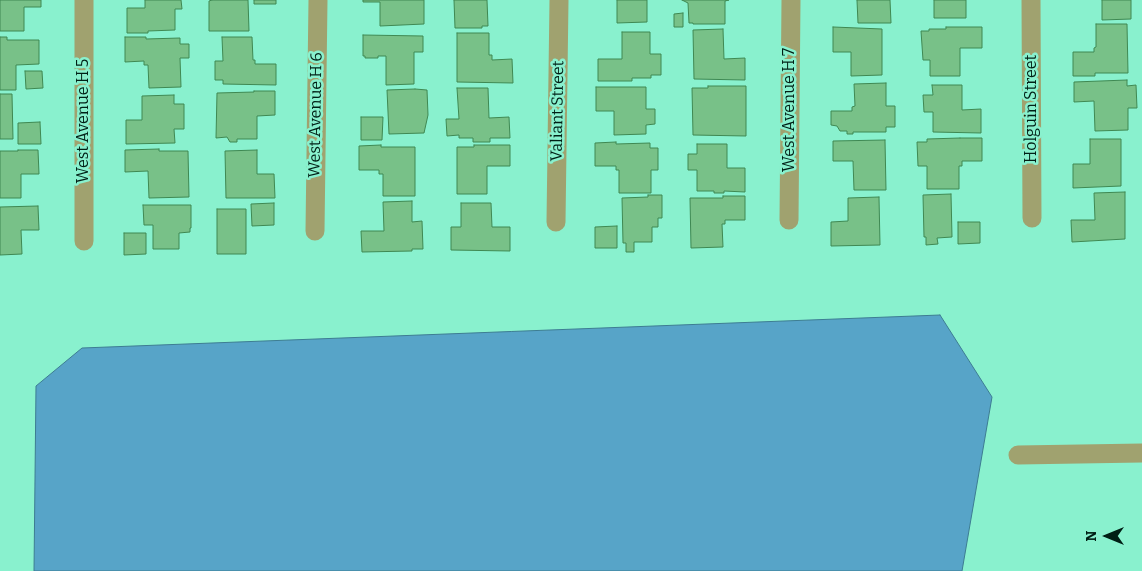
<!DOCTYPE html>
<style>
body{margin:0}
#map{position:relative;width:1142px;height:571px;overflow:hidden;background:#89f1ce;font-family:Bitter,serif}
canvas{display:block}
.north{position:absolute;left:1082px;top:511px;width:50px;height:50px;-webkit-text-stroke:4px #89f1ce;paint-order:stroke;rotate:270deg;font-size:14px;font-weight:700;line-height:20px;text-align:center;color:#001f15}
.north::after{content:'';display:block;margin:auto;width:18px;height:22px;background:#001f15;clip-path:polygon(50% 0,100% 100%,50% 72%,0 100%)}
</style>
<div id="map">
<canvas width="1142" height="571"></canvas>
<div class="north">N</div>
</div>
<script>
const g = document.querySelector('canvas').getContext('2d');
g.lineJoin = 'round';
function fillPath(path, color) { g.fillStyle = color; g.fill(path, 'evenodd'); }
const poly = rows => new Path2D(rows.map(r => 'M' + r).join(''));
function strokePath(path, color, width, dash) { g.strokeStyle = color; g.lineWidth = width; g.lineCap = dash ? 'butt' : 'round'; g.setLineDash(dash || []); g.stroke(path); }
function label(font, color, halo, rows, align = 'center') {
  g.font = font + ' Bitter,serif'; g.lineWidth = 5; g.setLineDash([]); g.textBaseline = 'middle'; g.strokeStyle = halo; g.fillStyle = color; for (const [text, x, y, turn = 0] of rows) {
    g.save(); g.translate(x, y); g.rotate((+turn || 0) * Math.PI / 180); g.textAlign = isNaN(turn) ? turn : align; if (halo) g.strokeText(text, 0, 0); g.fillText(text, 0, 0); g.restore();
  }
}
const water = poly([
 [940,315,992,397,962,571,34,571,36,386,82,348,940,315]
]);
fillPath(water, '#57a4c8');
strokePath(water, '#3d7c92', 1);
const building = poly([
 [0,0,41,0,41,7,24,7,24,31,0,31,0,0],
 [145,0,181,0,182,9,175,9,175,30,148,31,148,33,127,33,127,8,145,8,145,0],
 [212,0,248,0,249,31,209,31,209,1,212,0],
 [254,0,276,0,276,4,254,4,254,0],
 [363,0,424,0,424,24,380,26,380,2,363,2,363,0],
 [454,0,487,0,488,26,482,26,482,28,455,28,454,0],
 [617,0,647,0,647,22,617,23,617,0],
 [682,0,729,0,725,1,725,24,693,24,693,23,689,23,688,3,682,0],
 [857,0,890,0,891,23,858,23,857,0],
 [934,0,966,0,966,18,934,18,934,0],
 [1102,0,1131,0,1131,19,1102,20,1102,0],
 [683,13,683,27,674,27,674,14,683,13],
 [1096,24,1127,24,1128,73,1095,73,1095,76,1073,76,1073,52,1094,52,1094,48,1096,47,1096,24],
 [833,27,882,29,882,75,851,76,851,52,833,52,833,27],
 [946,27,982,27,982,48,960,48,960,76,930,76,930,60,923,60,921,31,929,31,929,29,946,29,946,27],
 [723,29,724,59,745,58,745,80,694,79,693,30,723,29],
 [622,32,650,32,650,54,661,54,661,75,651,75,651,78,632,78,632,81,598,81,598,59,622,59,622,32],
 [457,33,489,33,489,55,492,55,492,60,512,59,513,83,457,82,457,33],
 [363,35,423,36,423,52,414,52,414,84,386,85,386,56,378,56,378,58,365,58,365,56,363,56,363,35],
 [0,37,7,37,7,40,39,40,39,64,16,65,16,90,0,90,0,37],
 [125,37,146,37,146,39,180,38,180,44,189,44,189,58,180,58,181,87,149,88,148,65,144,65,144,61,125,62,125,37],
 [222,37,252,37,253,60,255,60,255,64,276,64,276,85,223,84,223,80,215,80,215,61,223,61,222,37],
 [25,71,42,71,43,88,26,89,25,71],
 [1127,80,1127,86,1136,85,1137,108,1128,108,1128,130,1095,131,1094,101,1074,102,1074,82,1127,80],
 [886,83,886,106,895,106,895,127,886,127,886,132,853,132,853,134,847,134,847,131,840,131,837,126,831,125,831,111,852,111,852,107,855,106,854,84,886,83],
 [932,85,962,85,962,110,981,109,981,133,933,132,933,112,924,112,923,95,933,95,932,85],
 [708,86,746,86,746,136,693,135,692,88,708,88,708,86],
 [596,87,646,87,646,109,655,109,655,124,646,125,646,134,614,135,614,111,596,111,596,87],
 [457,88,488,88,489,118,509,117,510,138,490,138,490,142,473,142,473,138,459,138,459,135,447,136,446,119,459,119,457,88],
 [415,89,427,90,428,115,424,133,389,134,387,90,415,89],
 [254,91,275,91,275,115,257,116,257,139,237,139,237,142,230,142,227,137,216,138,217,93,254,92,254,91],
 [0,94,12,94,13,139,0,139,0,94],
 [174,95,174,104,184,104,184,129,174,129,175,143,126,144,126,120,142,120,142,96,174,95],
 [361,117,383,117,382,140,361,140,361,117],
 [40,122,41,144,18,144,18,123,40,122],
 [960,138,982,138,982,161,962,161,962,166,959,166,959,189,927,189,927,166,918,166,917,142,927,142,927,139,960,138],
 [1090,139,1121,139,1121,186,1073,188,1073,164,1090,164,1090,139],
 [885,140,886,190,854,190,853,161,833,161,833,141,885,140],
 [616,142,616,144,650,143,650,148,658,148,658,170,651,170,651,193,619,193,619,170,616,170,616,166,595,166,595,143,616,142],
 [697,144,727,144,727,168,745,168,745,192,724,191,724,193,714,193,714,191,697,191,697,170,688,170,688,154,697,154,697,144],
 [381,145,381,147,415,147,415,196,383,196,383,174,379,174,379,170,359,170,359,146,381,145],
 [474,145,510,145,510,166,487,166,487,194,457,194,457,147,474,147,474,145],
 [159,149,159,151,188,151,189,197,149,198,148,171,125,172,125,150,159,149],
 [18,150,38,150,39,174,21,174,21,198,0,198,0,151,18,151,18,150],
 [257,150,257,174,274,174,275,198,226,198,225,151,257,150],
 [1125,192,1125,239,1072,242,1071,220,1095,220,1094,193,1125,192],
 [951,194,952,237,937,238,938,244,926,245,926,237,924,237,923,195,951,194],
 [648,195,662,195,662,218,658,218,658,227,652,227,652,242,634,242,634,252,626,252,626,243,623,243,622,198,648,197,648,195],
 [723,196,745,196,745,220,725,220,725,224,722,224,723,247,691,248,690,198,723,198,723,196],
 [879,197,880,245,831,246,831,222,848,221,848,198,879,197],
 [412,201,412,222,422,221,423,249,412,249,412,251,362,252,361,231,384,231,383,202,412,201],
 [274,203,274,225,252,226,251,204,274,203],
 [461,203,491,203,492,227,510,227,510,251,451,250,451,227,461,227,461,203],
 [143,205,191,205,191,228,190,228,190,232,179,233,179,249,153,249,153,225,144,225,143,205],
 [38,206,39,230,21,230,22,254,0,255,0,207,38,206],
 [217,209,246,209,246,254,217,254,217,209],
 [958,222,980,222,980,243,958,244,958,222],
 [617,226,617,248,595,248,595,227,617,226],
 [124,233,146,233,146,254,124,255,124,233]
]);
fillPath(building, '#78c188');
strokePath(building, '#3f8852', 1);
strokePath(poly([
 [84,0,84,241],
 [1031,0,1032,218],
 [789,220,791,0],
 [556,222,559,0],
 [315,231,318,0],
 [1018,455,1142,453]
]), '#a0a26f', 19);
label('16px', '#001f15', '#89f1ce', [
 ["Holguin Street",1032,109,-90],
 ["West Avenue H 7",790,110,-90],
 ["Valiant Street",558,111,-89],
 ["West Avenue H 6",316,115,-89],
 ["West Avenue H 5",84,121,-90]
]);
</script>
